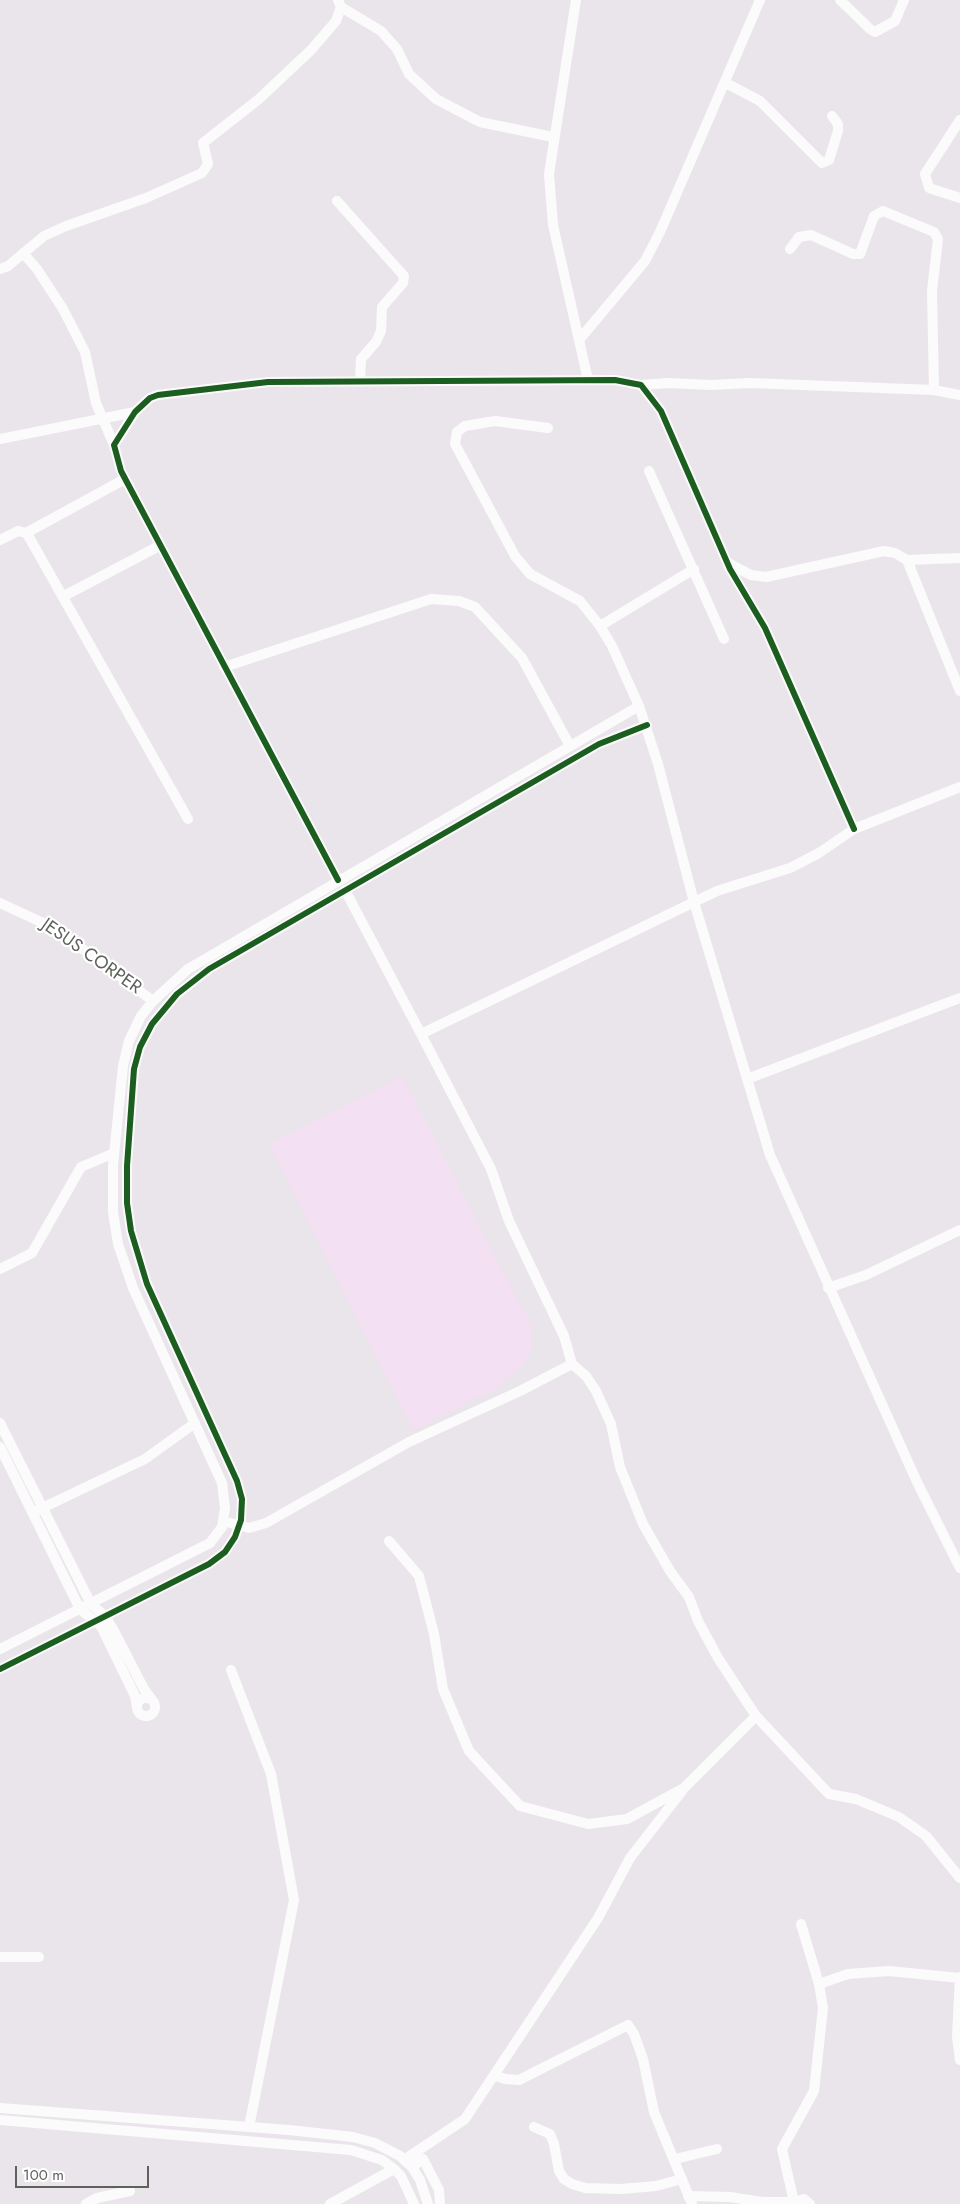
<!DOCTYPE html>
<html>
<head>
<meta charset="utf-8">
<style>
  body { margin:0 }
  #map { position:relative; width:960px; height:2204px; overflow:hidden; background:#eae5ea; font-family:Jost,sans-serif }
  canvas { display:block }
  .scale { position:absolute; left:15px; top:2166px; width:134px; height:22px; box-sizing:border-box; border:2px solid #5d625b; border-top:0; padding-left:6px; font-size:15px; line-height:18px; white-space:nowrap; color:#5d625b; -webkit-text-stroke:4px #fff; paint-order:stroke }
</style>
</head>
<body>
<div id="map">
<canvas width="960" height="2204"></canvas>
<div class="scale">100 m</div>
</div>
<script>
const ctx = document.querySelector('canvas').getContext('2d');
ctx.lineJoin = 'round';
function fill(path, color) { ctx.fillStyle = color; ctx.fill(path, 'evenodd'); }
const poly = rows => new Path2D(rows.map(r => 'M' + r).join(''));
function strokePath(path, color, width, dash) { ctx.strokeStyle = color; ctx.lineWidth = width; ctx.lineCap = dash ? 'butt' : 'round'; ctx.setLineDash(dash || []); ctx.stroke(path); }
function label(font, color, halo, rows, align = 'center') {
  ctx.font = font + ' Jost,sans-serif'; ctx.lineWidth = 4.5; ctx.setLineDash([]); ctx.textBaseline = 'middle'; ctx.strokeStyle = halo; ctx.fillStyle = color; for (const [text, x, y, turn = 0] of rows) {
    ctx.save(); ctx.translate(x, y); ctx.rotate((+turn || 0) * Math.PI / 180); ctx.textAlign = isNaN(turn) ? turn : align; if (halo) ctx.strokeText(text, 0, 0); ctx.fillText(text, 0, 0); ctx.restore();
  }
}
fill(poly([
  [402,1076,532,1327,531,1351,523,1365,498,1387,413,1430,269,1144]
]), '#f3e0f2');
strokePath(poly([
  [576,0,549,174,553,225,588,380],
  [840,0,870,29,875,32,895,21,904,0],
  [341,7,381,31,397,49,409,74,436,99,480,122,553,137],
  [726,83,760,101,822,163,829,160,838,131,838,124,832,116],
  [960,120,925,174,929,188,960,198],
  [337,201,404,276,403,283,382,307,381,331,376,342,361,359,360,381],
  [790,249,799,237,811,235,853,254,860,254,874,216,883,211,934,232,938,239,932,291,934,390],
  [23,253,37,269,63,309,85,352,96,403,114,445],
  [0,269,8,266,44,236,66,226,146,198,202,173,208,164,203,143,259,99,311,50,336,21,341,7,338,0],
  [579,340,645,261,660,232,760,0],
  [641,385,668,383,711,385,750,383,934,390,960,395],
  [548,428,495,421,465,426,457,432,455,444,515,556,530,574,580,601,600,626,612,646,639,706,658,764,694,902,770,1155,917,1482,960,1568],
  [0,439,135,412],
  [649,471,724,639],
  [26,533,125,479],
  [0,540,18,531,26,533,29,537,188,819],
  [907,560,960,558],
  [728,563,751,575,766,577,884,551,895,553,907,560,960,691],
  [64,596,159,546],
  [600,626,694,569],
  [224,667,431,599,459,601,475,607,522,658,570,746],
  [338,880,121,471,114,445,135,412,150,398,158,395,268,382,615,380,641,385,661,411,730,569,765,628,854,829],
  [345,890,421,1034,717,891,790,868,819,853,854,829,960,787],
  [0,903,54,928,153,1001],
  [747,1079,960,998],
  [0,1269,32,1253,81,1167,114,1153],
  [828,1288,866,1275,960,1230],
  [0,1423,91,1604,105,1616,113,1629,144,1689,152,1700],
  [0,1447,80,1609,101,1626,135,1696,137,1707],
  [38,1510,145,1459,195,1423],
  [223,1521,249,1528,266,1523,409,1442,520,1391,572,1364],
  [389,1541,419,1576,434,1634,443,1689,469,1751,520,1806,588,1824,627,1819,684,1788,756,1716,718,1658,698,1621,689,1597,670,1571,643,1524,620,1467,611,1424,596,1391,586,1376,572,1364,564,1336,509,1221,491,1169,421,1034],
  [0,1649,210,1543,222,1527,225,1508,222,1483,133,1288,118,1244,113,1212,113,1165,123,1066,129,1041,141,1016,153,1001,188,969,639,706],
  [0,1669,209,1564,225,1552,235,1537,241,1520,242,1499,237,1481,147,1284,131,1231,127,1203,127,1166,134,1069,140,1047,152,1024,177,994,209,969,599,744,647,725],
  [231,1670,271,1774,294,1900,249,2127],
  '137 1707a9 9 0 1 1 18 0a9 9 0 1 1-18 0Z',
  [756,1716,829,1794,856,1799,899,1817,926,1836,960,1878],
  [0,1957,39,1957],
  [960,1977,957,2037,960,2060],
  [819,1984,848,1974,889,1971,960,1978],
  [494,2075,505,2079,519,2080,628,2025,634,2034,643,2059,654,2112,692,2204],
  [0,2108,289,2130,353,2137,375,2143,400,2156,412,2167,420,2180,428,2204],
  [0,2120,351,2150,382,2160,394,2169,401,2176,414,2204],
  [534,2127,550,2134,554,2144,559,2171,564,2179,572,2184,585,2188,621,2189,656,2186,682,2179],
  [675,2159,717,2149],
  [404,2160,465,2119,598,1918,630,1858,682,1791],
  [412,2167,423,2159,439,2190,440,2204],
  [688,2196,730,2197,762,2202,794,2202,804,2199,810,2204],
  [794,2202,782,2149,814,2091,823,2008,819,1984,801,1924],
  [86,2204,97,2198,130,2191],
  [330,2204,394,2169]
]), '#fcfbfc', 10);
strokePath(poly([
  [338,880,121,471,114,445,135,412,150,398,158,395,268,382,615,380,641,385,661,411,730,569,765,628,854,829],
  [0,1669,209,1564,225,1552,235,1537,241,1520,242,1499,237,1481,147,1284,131,1231,127,1203,127,1166,134,1069,140,1047,152,1024,177,994,209,969,599,744,647,725]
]), '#1b5e20', 6);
label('18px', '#5d625b', '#fff', [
  ["JESUS CORPER",91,957,35]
]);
</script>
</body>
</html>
